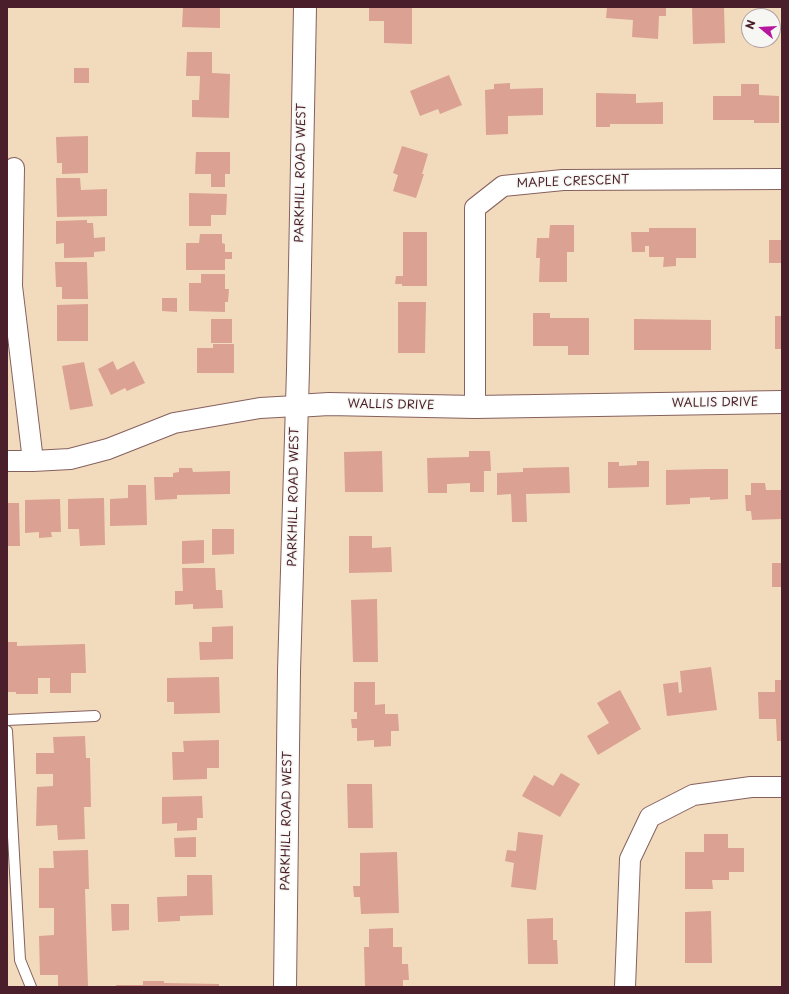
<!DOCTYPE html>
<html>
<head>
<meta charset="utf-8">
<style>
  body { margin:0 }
  #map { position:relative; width:789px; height:994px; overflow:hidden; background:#f2dbbd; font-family:"Playpen Sans",sans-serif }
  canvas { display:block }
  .frame { position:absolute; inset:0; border:8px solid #4a1f2b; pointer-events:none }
  .north { position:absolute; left:741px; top:8px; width:40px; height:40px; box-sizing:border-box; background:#f6f6f2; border:1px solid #b1a0a2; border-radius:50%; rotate:288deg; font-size:11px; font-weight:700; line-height:16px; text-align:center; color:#4a1f2b }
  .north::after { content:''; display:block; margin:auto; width:14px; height:18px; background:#b5179e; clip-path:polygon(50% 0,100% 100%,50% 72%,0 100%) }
</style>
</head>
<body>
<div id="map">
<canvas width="789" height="994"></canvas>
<div class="frame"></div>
<div class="north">N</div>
</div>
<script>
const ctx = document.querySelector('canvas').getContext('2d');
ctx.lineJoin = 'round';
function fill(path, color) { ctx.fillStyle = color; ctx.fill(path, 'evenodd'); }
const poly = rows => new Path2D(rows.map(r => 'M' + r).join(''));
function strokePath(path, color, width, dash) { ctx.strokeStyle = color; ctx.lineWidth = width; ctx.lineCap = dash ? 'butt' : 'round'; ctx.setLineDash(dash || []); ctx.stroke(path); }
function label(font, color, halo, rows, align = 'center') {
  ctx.font = font + ' "Playpen Sans",sans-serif'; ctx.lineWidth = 3; ctx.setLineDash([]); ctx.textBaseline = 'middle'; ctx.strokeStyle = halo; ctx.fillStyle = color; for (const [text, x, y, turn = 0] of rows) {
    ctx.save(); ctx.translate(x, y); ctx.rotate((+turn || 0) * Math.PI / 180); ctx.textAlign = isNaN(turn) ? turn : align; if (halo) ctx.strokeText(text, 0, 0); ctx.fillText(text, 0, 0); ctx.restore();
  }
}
fill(poly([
  [183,7,220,7,220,28,182,27],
  [369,7,412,7,412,44,384,43,384,21,369,21],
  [607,7,666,7,666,16,659,16,658,39,632,37,633,20,606,18],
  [692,7,724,7,725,43,693,44],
  [187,52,212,52,212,73,230,74,229,118,192,117,192,100,199,100,200,76,186,76],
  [74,68,89,68,89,83,74,83],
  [449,75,462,105,440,114,438,109,420,116,410,91],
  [510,83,510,89,543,88,543,115,508,116,508,134,486,135,485,90,494,89,494,84],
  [741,84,759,84,759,95,779,96,779,123,754,123,754,120,713,120,713,96,741,96],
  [596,93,636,94,636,103,663,102,663,124,610,124,610,127,596,127],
  [88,136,88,173,62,174,62,163,57,163,56,137],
  [402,146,428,154,422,174,424,174,416,198,393,191,398,175,393,173],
  [196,152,230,152,230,174,225,174,225,187,211,187,211,174,195,174],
  [56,178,80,178,81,190,107,189,107,216,57,217],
  [189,193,227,194,226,215,211,215,211,226,189,226],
  [87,220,87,223,93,223,94,238,105,237,105,251,94,252,94,257,64,258,64,243,56,244,56,221],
  [550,225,574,225,574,252,567,252,567,282,539,282,540,258,536,258,537,238,549,238],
  [649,228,696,228,696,258,676,258,676,266,663,267,664,257,649,257,649,246,645,246,645,252,632,252,631,232,649,232],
  [403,232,427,232,427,286,402,286,402,284,395,284,396,276,403,276],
  [200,234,222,234,222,243,225,244,225,252,232,252,232,259,225,259,225,270,186,270,186,243,199,243],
  [769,240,782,240,782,263,769,263],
  [55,262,87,262,88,299,62,299,62,287,56,287],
  [201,274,225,274,225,289,229,289,228,302,225,302,225,312,189,311,189,283,201,283],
  [162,298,177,298,177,312,162,311],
  [398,302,426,302,425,353,398,353],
  [88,304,88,341,57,341,57,305],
  [533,313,550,313,550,318,589,318,589,355,568,355,568,346,533,346],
  [775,316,782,316,782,349,775,349],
  [211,319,232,319,232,343,211,343],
  [634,319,711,320,711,350,634,350],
  [213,344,234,344,234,373,197,373,197,348,213,348],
  [113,361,117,370,134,361,145,383,127,391,125,388,111,395,98,369],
  [84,362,93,406,70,410,62,366],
  [382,451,383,492,345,492,344,452],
  [469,451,490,451,491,471,484,471,484,492,470,492,470,483,447,484,447,493,428,493,427,458,469,457],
  [637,461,649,461,649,487,608,488,608,462,619,462,619,466,637,465],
  [569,467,570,493,526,494,527,522,512,522,511,494,497,495,497,473,523,472,523,468],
  [179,468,192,468,193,472,230,471,230,494,177,495,177,499,155,500,154,477,173,477,173,473,179,472],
  [709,469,728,469,728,499,710,500,710,497,690,498,690,504,666,505,666,470],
  [751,483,765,483,766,490,782,490,782,519,752,520,751,511,746,511,745,495,751,495],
  [128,485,146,485,147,525,110,526,110,499,128,498],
  [104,498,105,545,80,546,79,529,68,529,68,499],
  [60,499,61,532,51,532,52,537,39,538,39,532,25,533,25,500],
  [7,503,19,503,20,546,7,546],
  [212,529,234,529,234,554,212,555],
  [349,536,372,536,372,548,391,547,392,572,349,573],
  [204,540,204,563,182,564,182,541],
  [772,563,782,563,782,587,772,587],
  [182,568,215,568,216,590,222,590,223,608,193,609,193,604,175,605,175,591,183,591],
  [377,599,378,662,353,662,351,600],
  [233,626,233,659,200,660,199,642,212,642,212,627],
  [7,642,17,642,17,646,85,644,86,673,71,673,71,693,50,693,50,678,38,678,38,694,16,694,16,692,7,692],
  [711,667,717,710,667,716,663,684,678,682,679,693,682,692,680,671],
  [219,677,220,713,174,714,174,702,167,702,167,678],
  [775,680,782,680,782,741,777,741,776,719,759,719,758,692,775,692],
  [354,682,375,682,375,705,385,704,385,714,398,714,399,731,391,731,391,746,374,747,374,740,357,741,357,728,352,728,351,719,357,719,357,712,354,712],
  [620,690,641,729,598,755,587,736,609,723,597,703],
  [85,736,86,758,90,758,91,807,84,807,85,839,58,840,57,825,36,826,37,787,53,786,53,774,36,774,36,753,54,753,53,737],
  [219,740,219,768,207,768,207,779,173,780,172,752,184,752,183,741],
  [561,773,580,784,560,817,522,796,534,775,553,786],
  [347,784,372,784,373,828,348,828],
  [202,796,203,818,197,818,197,830,177,831,177,823,162,824,162,797],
  [518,832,543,835,536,890,511,887,514,863,505,861,507,850,516,851],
  [704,834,728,834,728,848,744,848,744,872,729,872,729,880,712,880,713,889,685,889,685,852,704,852],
  [196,837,196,857,175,857,174,838],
  [88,850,89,889,85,889,88,987,58,987,58,975,40,975,39,936,54,935,54,908,39,908,39,868,54,868,53,851],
  [397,852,399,913,361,914,360,897,354,897,353,886,360,886,360,853],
  [187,875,212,875,213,915,180,916,180,921,158,922,157,897,187,896],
  [111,904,129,904,129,930,112,931],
  [711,911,712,963,685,963,685,912],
  [553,918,553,940,557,940,558,964,528,964,527,919],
  [393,928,393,947,402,947,402,964,408,964,409,980,403,980,403,987,365,987,364,947,369,947,369,929],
  [143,981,164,981,164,983,219,984,219,987,116,987,116,985,143,985]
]), '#dba193');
const service = poly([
  [7,720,95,716],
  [7,731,20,960,31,987]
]);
const minor = poly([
  [14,168,12,286,33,461],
  [475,407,475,208,503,186,563,180,782,179],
  [7,461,33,461,70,459,108,449,174,423,260,408,296,406],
  [625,987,630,859,650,817,693,795,751,787,782,787]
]);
const tertiary = poly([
  [296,406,329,404,475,407,782,402]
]);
const secondary = poly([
  [285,987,289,671,298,370,305,7]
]);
strokePath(service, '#85615e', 12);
strokePath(minor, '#85615e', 22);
strokePath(tertiary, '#85615e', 24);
strokePath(secondary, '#85615e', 24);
strokePath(service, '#fff', 10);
strokePath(minor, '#fff', 20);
strokePath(tertiary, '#fff', 22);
strokePath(secondary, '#fff', 22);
label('12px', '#4a1f2b', '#f6f6f2', [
  ["PARKHILL ROAD WEST",301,173,-89],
  ["MAPLE CRESCENT",573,182,-2],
  ["WALLIS DRIVE",715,403,-1],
  ["WALLIS DRIVE",391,405,1],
  ["PARKHILL ROAD WEST",294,497,-89],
  ["PARKHILL ROAD WEST",287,821,-89]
]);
</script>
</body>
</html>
